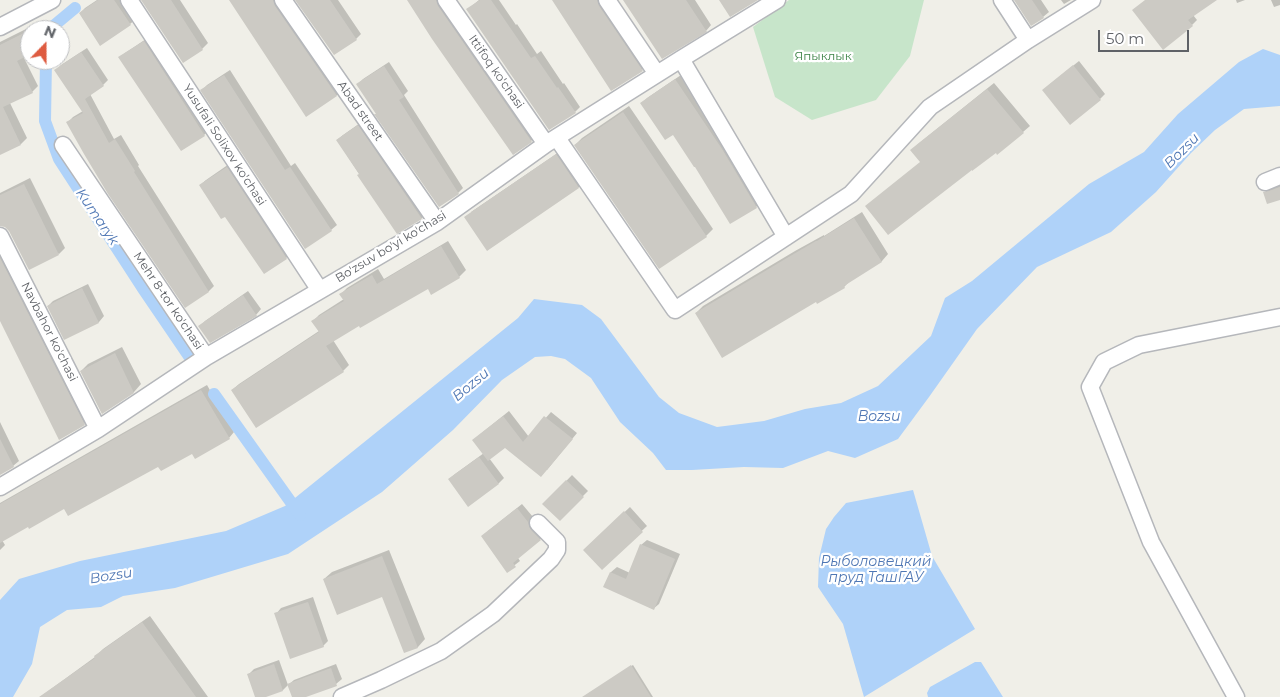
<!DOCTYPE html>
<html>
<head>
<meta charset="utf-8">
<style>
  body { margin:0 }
  #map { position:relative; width:1280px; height:697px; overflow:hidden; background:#f0efe8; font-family:Montserrat,sans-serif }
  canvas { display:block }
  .north { position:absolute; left:20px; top:20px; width:50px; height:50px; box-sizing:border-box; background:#fff; border:1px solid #bfc0c2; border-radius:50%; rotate:22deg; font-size:14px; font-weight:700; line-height:20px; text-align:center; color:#5f6267 }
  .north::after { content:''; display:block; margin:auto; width:18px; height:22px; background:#de5b40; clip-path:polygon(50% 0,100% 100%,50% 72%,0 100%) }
  .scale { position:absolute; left:1098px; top:30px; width:91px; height:22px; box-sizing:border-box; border:2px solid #5f6267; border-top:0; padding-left:6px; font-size:15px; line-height:18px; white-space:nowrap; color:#5f6267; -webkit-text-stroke:4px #fff; paint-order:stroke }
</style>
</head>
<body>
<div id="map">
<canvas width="1280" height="697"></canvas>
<div class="north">N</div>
<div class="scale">50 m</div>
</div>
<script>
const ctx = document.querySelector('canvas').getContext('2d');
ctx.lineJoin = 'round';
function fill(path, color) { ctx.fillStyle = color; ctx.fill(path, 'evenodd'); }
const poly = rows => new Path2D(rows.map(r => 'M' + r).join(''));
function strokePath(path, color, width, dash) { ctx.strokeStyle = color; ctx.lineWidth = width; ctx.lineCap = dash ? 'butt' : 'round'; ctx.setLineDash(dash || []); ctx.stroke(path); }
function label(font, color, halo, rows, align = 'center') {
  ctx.font = font + ' Montserrat,sans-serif'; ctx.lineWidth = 4.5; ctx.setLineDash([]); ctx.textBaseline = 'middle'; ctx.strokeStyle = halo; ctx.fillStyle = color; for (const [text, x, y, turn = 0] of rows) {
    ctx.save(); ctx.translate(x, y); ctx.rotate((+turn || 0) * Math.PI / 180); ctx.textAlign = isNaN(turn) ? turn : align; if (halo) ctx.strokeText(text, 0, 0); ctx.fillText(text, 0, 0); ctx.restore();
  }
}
fill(poly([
  [789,0,924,0,910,56,876,100,812,120,775,97,753,27]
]), '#c7e5ca');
fill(poly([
  [1263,49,1280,55,1280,106,1244,109,1215,130,1191,153,1156,192,1111,232,1037,267,977,329,929,397,898,439,855,458,828,451,783,468,744,467,692,470,666,470,653,453,620,422,591,378,565,359,551,356,535,357,502,380,453,430,382,492,288,554,175,588,123,596,101,607,67,610,40,627,32,664,13,697,0,697,0,600,19,579,80,561,226,531,285,506,518,318,534,299,582,305,601,319,659,397,679,413,717,427,764,421,805,409,841,403,878,386,931,336,945,298,972,281,1089,184,1144,152,1178,114,1239,62],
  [913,490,932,556,975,629,864,697,843,624,818,587,819,558,826,529,834,517,846,503],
  [975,662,981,662,1003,697,928,697,927,693,930,687]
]), '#afd2f9');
fill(poly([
  [97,0,123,0,136,19,130,24,80,13,85,8],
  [142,0,180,0,208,43,202,49,183,61],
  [231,0,280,0,342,90,337,95,306,115],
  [297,0,338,0,361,34,356,39],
  [408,0,443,0,537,135,531,141,514,153],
  [479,0,499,0,516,25,517,24,537,54,541,51,563,84,564,83,580,107,575,112,468,9],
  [553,0,604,0,647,65,642,70],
  [625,0,695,0,711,25,706,31],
  [1015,0,1041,0,1049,12,1043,17],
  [1061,0,1071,0,1064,4],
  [1146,0,1215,0,1193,15,1197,20,1192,25],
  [1236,0,1245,0,1237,3],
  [1271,0,1280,0,1280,5,1274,7],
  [44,20,49,30,30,30,30,52,23,56,38,86,32,92,10,103,27,138,21,144,0,154,0,42],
  [149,37,209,130,204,135,182,150,120,57,125,53],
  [87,48,108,80,103,85,90,94,114,139,121,135,139,165,138,166,214,286,209,291,185,306,68,122,73,117,83,111,56,70,61,65],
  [1079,61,1105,94,1100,99,1049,85],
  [389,62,408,91,404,95,463,188,458,193,358,84,363,79],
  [230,70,291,166,295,163,337,225,331,230,202,90,207,85],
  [681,75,727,144,762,201,756,207,731,222,696,165,673,133,642,103,647,98],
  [994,83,1030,126,1023,132,866,206,921,162,912,150,918,144],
  [629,106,713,229,706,236,659,267,575,145,582,138],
  [363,121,427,212,422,218,397,232,337,140,343,135],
  [562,150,584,182,579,187,488,249,471,212],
  [232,162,292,253,286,258,265,272,226,215,200,185,206,180],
  [30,178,65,248,59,254,10,231,7,227,0,225,0,193],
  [1280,184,1280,199,1265,192,1270,187],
  [862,212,888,254,882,261,849,282,844,287,817,301,696,313,703,306,795,251,824,235,824,236],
  [0,240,90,418,84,424,0,320],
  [448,241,466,270,459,277,432,293,428,288,359,324,333,340,349,365,343,371,232,390,239,384,319,331,313,321,319,315,344,299,341,294,347,288,378,269,384,279],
  [88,284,104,316,99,322,65,338,48,306,53,301],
  [248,291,261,309,256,315,210,341,200,326,205,321],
  [122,347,141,384,134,392,102,413,81,371,88,364],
  [207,385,234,432,229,438,159,465,64,508,28,525,2,540,5,545,0,550,0,503],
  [509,411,529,437,551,412,577,433,547,470,505,446,489,458,504,478,499,483,468,505,449,479,455,474,484,453,473,440],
  [0,422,19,461,13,466,0,474],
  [572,475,588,491,560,519,544,504],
  [522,504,533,517,533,521,545,535,518,558,520,561,507,571,488,531],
  [630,507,647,526,602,568,584,550],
  [647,540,680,554,659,604,653,609,605,586,611,572,617,567,630,573,641,545],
  [389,550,425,639,418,647,405,652,383,595,324,579,332,572],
  [313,597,328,641,323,646,276,614,281,608],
  [150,616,208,697,40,697,95,657,103,649],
  [279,660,288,685,283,690,263,697,256,697,249,674,254,669],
  [336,664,342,679,336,684,302,697,293,697,288,685,294,680],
  [633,665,653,697,583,697]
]), '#0003');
strokePath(poly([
  [51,30,51,28,75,8],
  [46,60,45,121,59,159,142,287,191,359],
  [214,394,300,515]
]), '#afd2f9', 12);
fill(poly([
  [98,0,114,0,131,25,100,46,79,13],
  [141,0,171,0,203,50,183,63],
  [229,0,273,0,275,6,337,96,306,117],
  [295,0,330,0,357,40,334,55],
  [407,0,436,0,438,6,532,142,513,155,432,39],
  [480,0,491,0,531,58,535,56,557,88,558,87,576,113,549,130,466,9],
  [552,0,597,0,599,6,643,71,611,91],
  [623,0,686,0,707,32,662,59],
  [719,0,758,0,730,17],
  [1014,0,1032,0,1044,18,1031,26],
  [1145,0,1217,0,1188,20,1193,26,1163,50,1132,10],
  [30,30,30,54,17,61,33,93,3,107,21,145,0,155,0,45],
  [144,41,205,136,181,151,118,57],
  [81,52,104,86,85,99,109,143,115,139,135,171,134,172,209,292,185,308,108,194,84,154,66,122,83,113,54,70],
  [1073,65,1101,100,1070,125,1042,90],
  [384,66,404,97,399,100,459,194,439,207,374,114,376,114,356,84],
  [224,75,285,170,290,167,332,231,305,249,200,90],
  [675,79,722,149,757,208,730,224,695,167,694,167,673,135,665,140,640,103],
  [987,89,1024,133,997,155,996,153,972,171,972,170,888,235,865,206,920,162,910,150],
  [623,112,707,237,659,269,574,145],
  [358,125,422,219,397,234,357,175,359,174,336,140],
  [556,154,579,188,487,251,464,217],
  [227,167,287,259,264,274,225,217,221,219,199,185],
  [24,184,59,255,29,270,9,231,5,227,0,226,0,195],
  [1280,187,1280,200,1267,204,1263,192,1269,191],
  [854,218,882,262,844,286,845,288,817,304,816,302,722,358,695,313,787,258,816,241,817,241],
  [441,246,460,278,431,295,428,289,360,328,359,326,326,346,344,372,256,428,231,390,319,332,311,321,344,301,339,294,372,275,377,284],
  [0,258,85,425,59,440,0,321],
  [82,288,99,323,64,340,47,306],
  [243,295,257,316,210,343,198,326],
  [115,353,134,393,102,414,80,371],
  [201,390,230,439,195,459,192,454,161,471,158,467,68,516,64,509,29,529,28,527,0,543,0,504],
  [503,416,523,442,544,416,573,439,541,477,505,448,488,461,472,440],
  [0,439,14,467,0,475],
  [479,457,499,484,468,507,448,479],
  [566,480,584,497,560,521,542,504],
  [517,508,528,522,529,526,531,530,541,540,513,563,516,567,507,573,481,536],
  [624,511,643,532,602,570,583,550],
  [640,544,675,559,654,610,603,587,610,572,626,579],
  [382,556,418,648,404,653,382,597,337,615,323,579],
  [308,602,324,647,290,659,274,613],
  [142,622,196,697,39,697,95,658,94,656],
  [274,664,283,691,266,697,255,697,247,674],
  [631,665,651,697,582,697],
  [331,668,337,686,306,697,292,697,287,684]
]), '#cccac4');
const minor = poly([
  [129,0,319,289],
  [283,0,437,222],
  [446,0,546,144],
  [607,0,657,74],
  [1002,0,1028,40],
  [0,27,52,0],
  [681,59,786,237],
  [557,138,675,310,851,194,930,107,1028,40,1092,0],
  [63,145,206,357],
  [1265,182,1280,176],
  [0,236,98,429],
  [0,487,98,429,206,357,437,222,546,144,681,59,777,0],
  [342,697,381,680,441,651,493,614,551,559,557,550,557,542,538,523],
  [1236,697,1151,542,1090,387,1104,362,1139,345,1280,317]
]);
strokePath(minor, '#b5b7bb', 19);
strokePath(minor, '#fff', 16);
label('12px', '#3b8245', '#fff', [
  ["Япыклык",823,56]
]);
label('12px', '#5f6267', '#fff', [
  ["Ittifoq ko'chasi",496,72,55],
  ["Abad street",360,111,55],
  ["Yusufali Solixov ko'chasi",224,145,57],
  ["Bo'zsuv bo'yi ko'chasi",391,247,-31],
  ["Mehr 8-tor ko'chasi",168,301,56],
  ["Navbahor ko'chasi",49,332,63]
]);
label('italic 14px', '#4f77b4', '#fff', [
  ["Bozsu",1182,151,-45],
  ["Kumaryk",97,217,56],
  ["Bozsu",471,385,-40],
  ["Bozsu",879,417],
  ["Рыболовецкий",876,562],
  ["пруд ТашГАУ",876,578],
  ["Bozsu",111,576,-9]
]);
</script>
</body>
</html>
